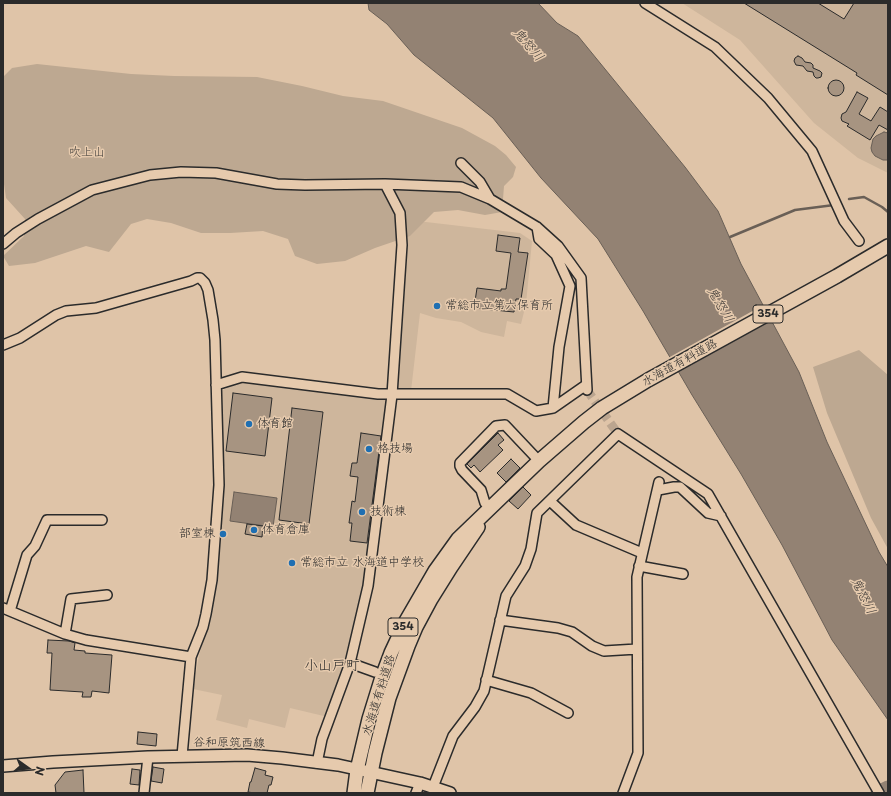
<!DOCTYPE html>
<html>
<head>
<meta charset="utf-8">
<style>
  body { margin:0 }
  #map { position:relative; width:891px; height:796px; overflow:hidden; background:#dfc4a8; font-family:"Playpen Sans",sans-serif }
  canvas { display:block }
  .frame { position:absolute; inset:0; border:4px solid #2b2b2b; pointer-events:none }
  .north { position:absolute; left:8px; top:748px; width:40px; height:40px; -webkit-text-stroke:3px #e6caad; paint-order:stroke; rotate:104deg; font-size:11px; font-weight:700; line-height:16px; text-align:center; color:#2b2b2b }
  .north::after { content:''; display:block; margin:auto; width:14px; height:18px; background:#2b2b2b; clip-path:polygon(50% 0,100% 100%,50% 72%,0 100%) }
</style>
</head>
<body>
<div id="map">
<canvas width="891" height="796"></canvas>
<div class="frame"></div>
<div class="north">N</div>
</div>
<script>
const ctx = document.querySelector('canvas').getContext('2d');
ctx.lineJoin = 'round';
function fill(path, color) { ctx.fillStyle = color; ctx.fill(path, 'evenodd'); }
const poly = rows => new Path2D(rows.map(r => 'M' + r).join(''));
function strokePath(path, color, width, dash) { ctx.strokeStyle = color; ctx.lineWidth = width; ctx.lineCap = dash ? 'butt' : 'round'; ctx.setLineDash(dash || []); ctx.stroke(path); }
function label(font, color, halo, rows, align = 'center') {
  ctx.font = font + ' "Playpen Sans","Klee One",sans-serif'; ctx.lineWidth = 3; ctx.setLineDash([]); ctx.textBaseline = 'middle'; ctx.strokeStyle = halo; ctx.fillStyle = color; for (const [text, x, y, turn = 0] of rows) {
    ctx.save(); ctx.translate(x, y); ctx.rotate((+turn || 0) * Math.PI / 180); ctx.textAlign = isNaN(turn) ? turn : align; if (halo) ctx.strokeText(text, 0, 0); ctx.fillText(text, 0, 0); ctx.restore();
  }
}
fill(poly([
  [682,3,888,3,888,173,858,158,814,123,740,40],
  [426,222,520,233,532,241,526,304,521,324,507,321,504,337,481,332,461,322,436,318,420,313,411,391,394,392,404,223],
  [498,235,520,238,518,252,528,253,521,299,516,299,514,312,501,310,495,302,494,310,474,307,477,288,496,291,500,293,501,289,506,289,511,253,496,251],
  [241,381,322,391,338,394,384,399,387,403,363,589,347,661,328,717,290,708,285,728,249,719,247,728,216,720,222,695,193,689,199,656,207,627,222,490,225,477,225,467,222,465,221,391],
  [292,408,323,412,309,524,279,520],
  [361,434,381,436,376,479,351,476,352,463,357,463],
  [357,485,376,487,368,543,350,541,352,523,352,501,355,502],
  [247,524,263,526,262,536,246,534]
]), '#ceb69c');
fill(poly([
  [37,64,131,74,174,76,257,77,302,86,343,96,383,101,462,128,495,146,506,155,516,167,513,177,504,186,502,212,485,215,458,210,434,212,410,236,375,248,345,261,317,264,295,256,288,239,263,231,230,233,201,233,171,223,147,219,131,224,109,252,86,246,35,263,9,266,3,256,24,236,25,219,6,198,3,177,3,77,12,68],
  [859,350,888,375,888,549,871,518,827,413,813,367]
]), '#bda891');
const water = poly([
  [368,3,538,3,557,23,578,36,685,167,718,211,741,264,799,372,827,442,879,552,888,567,888,720,832,640,782,545,741,474,692,395,643,311,598,239,541,178,493,118,414,55,387,24,369,10,368,3],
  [884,132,888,133,888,160,883,160,875,156,872,152,871,148,873,139,876,136,884,132],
  [234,492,277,498,273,527,230,521,234,492]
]);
fill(water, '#938273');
strokePath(water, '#695f56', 1);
fill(poly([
  [765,304,772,317,676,371,668,358]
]), '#dfc4a8');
strokePath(poly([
  [849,199,864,197,882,207,888,212],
  [730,237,795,210,834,205]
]), '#695f56', 2.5);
strokePath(poly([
  [878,793,888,788]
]), '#938273', 15);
const building = poly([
  [744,3,818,3,844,19,854,3,888,3,888,95,856,75,857,73,744,3],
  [798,56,802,58,805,62,811,63,813,65,813,68,820,71,822,73,821,77,818,78,816,78,814,76,813,72,807,71,803,66,796,65,794,61,795,58,798,56],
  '828 88a8 8 0 1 1 16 0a8 8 0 1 1-16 0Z',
  [857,92,868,98,859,114,871,121,880,107,888,112,888,130,879,125,870,140,847,126,849,124,842,121,841,118,842,114,846,112,857,92],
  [498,235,520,238,518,252,528,253,521,299,516,299,514,312,474,308,477,288,501,291,501,289,506,289,511,253,496,251,498,235],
  [233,393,272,398,265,456,226,451,233,393],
  [292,408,323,412,309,524,279,520,292,408],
  [361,433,381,436,367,543,350,541,352,523,349,523,352,501,355,502,358,477,350,476,352,463,357,463,361,433],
  [498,433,504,440,498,445,503,450,480,472,474,465,471,468,467,464,498,433],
  [511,459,520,468,506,482,497,473,511,459],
  [523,487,531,495,518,509,509,501,523,487],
  [247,524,263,526,262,537,245,534,247,524],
  [48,640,69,641,75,643,74,650,85,651,85,653,112,655,109,693,92,691,91,697,82,697,83,692,50,690,52,653,47,653,48,640],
  [138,732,157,734,156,746,137,744,138,732],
  [153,767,164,769,162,783,151,781,153,767],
  [255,768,266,771,265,775,273,777,271,785,269,785,267,793,254,793,248,792,250,782,251,782,255,768],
  [132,769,140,770,139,785,130,784,132,769],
  [83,770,84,793,56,793,55,785,65,772,83,770]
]);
fill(building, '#a79481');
strokePath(building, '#2b2b2b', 1);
strokePath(poly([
  [587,390,618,434]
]), '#bba58f', 9, [9, 4.5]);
const minor = poly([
  [645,3,715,47,768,98,812,151,844,221,859,241],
  [461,163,480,182,490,199],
  [537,227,539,239,556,255,570,286,559,347,553,408],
  [3,244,16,233,38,219,92,190,150,175,181,172,216,173,277,184,305,185,385,184,461,187,490,199,537,227,558,246,581,278,587,390],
  [3,345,20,338,56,315,66,311,96,308,191,281,197,278,200,278,205,283,208,290,213,320,215,340,219,485,212,580,206,614,203,627,191,657,182,756],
  [216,385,242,377,378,394,507,394,536,411,553,408,586,385],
  [658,490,674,487,680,487,708,513,721,516],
  [550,501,576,525,642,553],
  [491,507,485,503,481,490,462,470,460,466,460,463,496,426,505,425,539,461],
  [639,566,683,574],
  [3,608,10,611,65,634,86,640,191,657],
  [10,611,27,555,35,546,47,520,102,520],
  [500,620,558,628,572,632,592,646,604,651,637,649],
  [65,634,71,599,107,595],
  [350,663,375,672],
  [486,680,531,693,568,713],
  [317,763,322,739,350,663,368,586,392,395,402,245,400,213,385,184],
  [433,787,453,736,475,707,484,691,506,596,525,566,531,549,537,513,618,434,708,494,879,793],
  [144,793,148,757],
  [416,793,420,783],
  [623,793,638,753,637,577,659,482]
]);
const major = poly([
  [3,766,53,762,148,757,247,755,282,758,338,765,420,783,450,793]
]);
const highway = poly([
  [354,793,357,770,369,719,382,677,391,653,406,621,435,571,458,539,539,461,584,422,602,408,648,380,837,276,888,246],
  [367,793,375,753,389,698,408,646,416,627,431,599,451,567,478,527]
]);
strokePath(minor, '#2b2b2b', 12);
strokePath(major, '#2b2b2b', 14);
strokePath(highway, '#2b2b2b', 16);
strokePath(minor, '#e6caad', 9);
strokePath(major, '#e6caad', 11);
strokePath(highway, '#e6caad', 13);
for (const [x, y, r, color] of [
  [437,306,4,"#1f6fb2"],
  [249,424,4,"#1f6fb2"],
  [369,449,4,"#1f6fb2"],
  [362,512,4,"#1f6fb2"],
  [254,530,4,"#1f6fb2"],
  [223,534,4,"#1f6fb2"],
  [292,563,4,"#1f6fb2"]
]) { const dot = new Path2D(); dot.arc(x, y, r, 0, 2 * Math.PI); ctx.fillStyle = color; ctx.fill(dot); strokePath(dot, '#e6caad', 1.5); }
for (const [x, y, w] of [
  [768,314,30],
  [403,627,30]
]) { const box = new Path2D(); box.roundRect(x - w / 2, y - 9, w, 18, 3); ctx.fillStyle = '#e6caad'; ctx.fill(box); strokePath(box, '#2b2b2b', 1); }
label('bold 11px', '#2b2b2b', null, [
  ["354",768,314],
  ["354",403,627]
]);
label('12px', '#413e3a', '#e6caad', [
  ["吹上山",87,153]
]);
label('12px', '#2b2b2b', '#e6caad', [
  ["常総市立第六保育所",445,306],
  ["体育館",257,424],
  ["格技場",377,449],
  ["技術棟",370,512],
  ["体育倉庫",262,530],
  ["部室棟",215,534,"right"],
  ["常総市立 水海道中学校",300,563]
], 'left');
label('12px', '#2b2b2b', '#e6caad', [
  ["水海道有料道路",680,363,-29],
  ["水海道有料道路",379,695,-73],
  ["谷和原筑西線",229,743,1]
]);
label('italic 13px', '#403c39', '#e6caad', [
  ["鬼怒川",528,45,49],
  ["鬼怒川",720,305,59],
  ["鬼怒川",863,596,63]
]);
label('14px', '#2b2b2b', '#e6caad', [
  ["小山戸町",332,666]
]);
</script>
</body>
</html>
